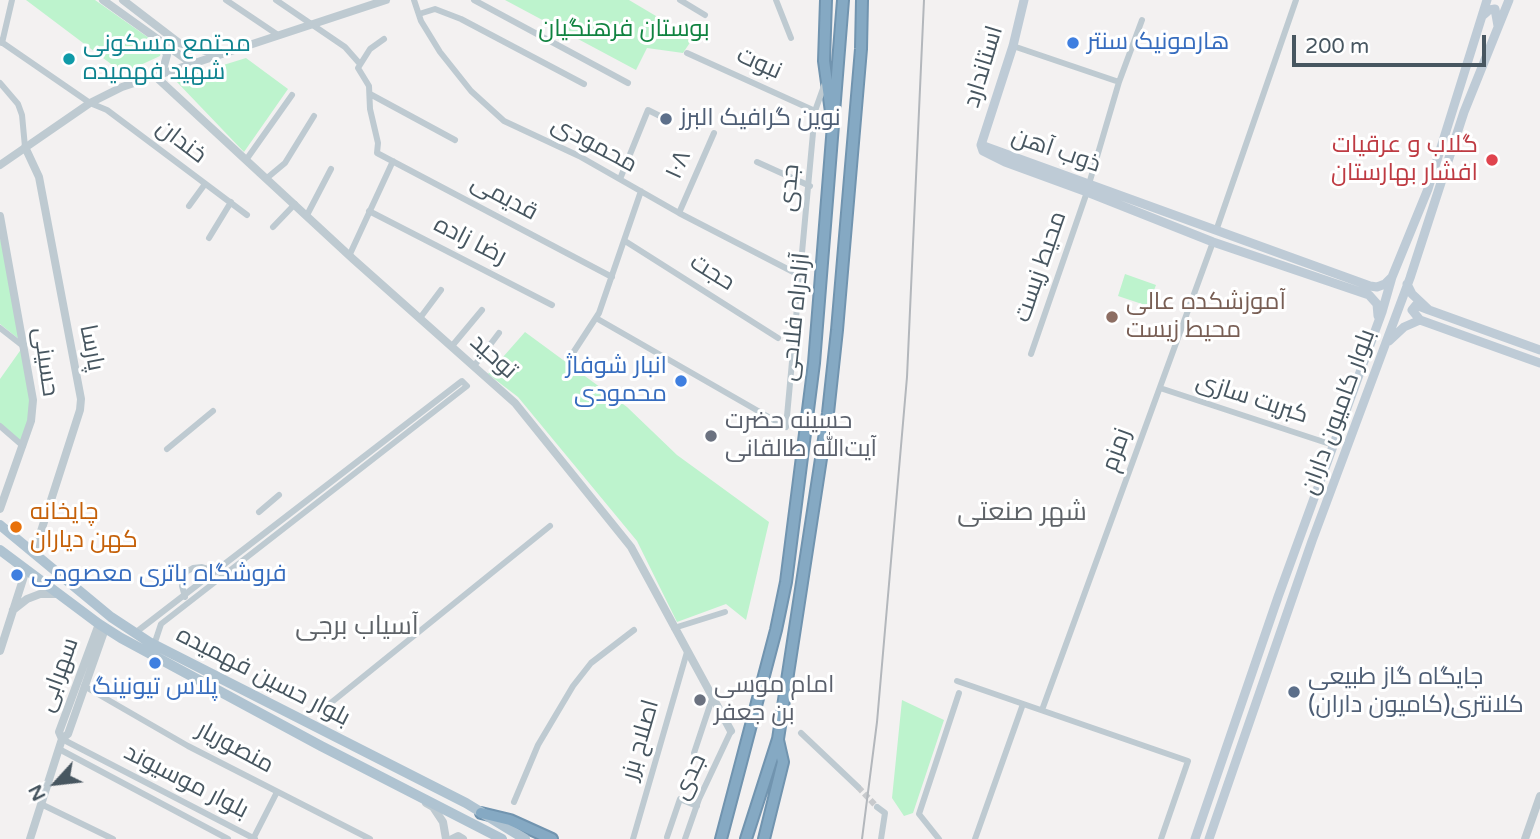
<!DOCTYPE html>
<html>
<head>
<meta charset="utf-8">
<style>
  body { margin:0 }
  #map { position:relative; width:1540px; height:839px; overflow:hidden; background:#f3f1f1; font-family:"Varela Round",sans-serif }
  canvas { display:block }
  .north { position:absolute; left:21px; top:748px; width:70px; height:70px; -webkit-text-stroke:5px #fff; paint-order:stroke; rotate:243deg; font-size:19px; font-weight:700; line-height:28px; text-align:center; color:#475660 }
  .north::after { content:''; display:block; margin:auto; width:24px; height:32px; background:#475660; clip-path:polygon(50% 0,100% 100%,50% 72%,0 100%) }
  .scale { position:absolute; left:1292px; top:35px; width:194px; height:32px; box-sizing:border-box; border:4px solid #475660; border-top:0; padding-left:9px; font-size:21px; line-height:24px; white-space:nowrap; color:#475660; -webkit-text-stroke:5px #fff; paint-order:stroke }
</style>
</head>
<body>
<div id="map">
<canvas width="1540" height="839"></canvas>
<div class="north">N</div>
<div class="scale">200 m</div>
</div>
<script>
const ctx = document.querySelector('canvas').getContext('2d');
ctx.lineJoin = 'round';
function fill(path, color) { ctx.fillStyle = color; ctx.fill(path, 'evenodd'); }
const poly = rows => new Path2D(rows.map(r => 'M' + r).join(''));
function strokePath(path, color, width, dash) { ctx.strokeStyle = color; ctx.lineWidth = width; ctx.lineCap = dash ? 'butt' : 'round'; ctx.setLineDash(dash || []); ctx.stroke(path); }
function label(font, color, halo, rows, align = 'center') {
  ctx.font = font + ' "Varela Round",Cairo,sans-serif'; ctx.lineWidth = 6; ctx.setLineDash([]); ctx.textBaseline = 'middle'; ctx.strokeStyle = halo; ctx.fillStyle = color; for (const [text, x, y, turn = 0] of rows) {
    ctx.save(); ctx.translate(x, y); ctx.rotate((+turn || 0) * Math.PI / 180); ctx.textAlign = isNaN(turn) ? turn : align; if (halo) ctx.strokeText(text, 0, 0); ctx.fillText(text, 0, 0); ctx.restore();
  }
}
fill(poly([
  [26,0,95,0,156,43,161,51,160,56,123,73],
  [505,0,629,0,693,38,683,53,647,48,636,70],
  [246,58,288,89,244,152,175,80],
  [0,236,20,340,0,324],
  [1125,274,1156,285,1148,306,1118,296],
  [525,332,627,407,677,455,769,522,746,620,726,604,677,622,637,541,518,397,488,374],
  [22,348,32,400,29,420,21,442,0,423,0,379],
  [902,700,944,720,913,813,904,816,892,798]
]), '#bdf3cd');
strokePath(poly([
  [858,787,877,807]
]), '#c8cacd', 6, [6, 3]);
const motorway = poly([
  [826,0,824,61,831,112],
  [481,813,510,820,552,839],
  [721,839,776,630,786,582,814,363,843,0],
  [746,839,778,739,828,413,837,330,861,49,862,0],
  [764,839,783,762,778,740]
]);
strokePath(motorway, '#7194af', 14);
strokePath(poly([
  [226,0,278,35],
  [276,0,345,47,360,64],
  [414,0,421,21,440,52,471,91,504,121,579,156,679,213,801,276],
  [474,0,628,83],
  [680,0,705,15],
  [776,0,791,38],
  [419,14,435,9,461,19,584,84],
  [384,39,370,49,358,68,369,86,370,109,378,143,377,153,612,277],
  [0,41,90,103,107,110,247,215],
  [2,43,12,0],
  [1013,46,1119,82],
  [687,53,815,111],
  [0,83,18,104,22,115,25,147],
  [370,94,455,140],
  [246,160,292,95],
  [757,162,810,186],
  [267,178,285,163,314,116],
  [620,179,648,110,662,117],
  [1089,184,1119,82,1142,20],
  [189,206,205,184],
  [369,211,552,305],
  [679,213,714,133],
  [307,215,331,169],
  [273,227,295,204],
  [1216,231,1296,0],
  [209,238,231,202],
  [625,241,778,338],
  [350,254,393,161],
  [420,318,441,290],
  [596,318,786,427,815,111,825,83],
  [0,328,23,346],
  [452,346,482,310],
  [1031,354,1087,192],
  [569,359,599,313,641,191],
  [474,366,499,333],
  [1160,388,1333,445],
  [0,426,23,446],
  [167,449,213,411],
  [259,512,279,495],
  [185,597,182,586,186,572,193,568,202,567,218,572],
  [674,628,725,612],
  [135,633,462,381,467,386,161,624,154,645],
  [957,681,1188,761,1161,839],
  [84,686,188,746,370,839],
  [322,710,550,526],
  [1042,710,1213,242],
  [801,733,858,787],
  [62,739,255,839],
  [59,749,228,839],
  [694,753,712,699],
  [514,802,538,745,573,686,591,663,634,630],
  [41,804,113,839],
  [877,807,885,813,881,839],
  [667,837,680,799,697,806],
  [253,839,277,792],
  [633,839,687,652],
  [685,839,699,799,731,731],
  [939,839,919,814,959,693],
  [975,839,1023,704]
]), '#becad1', 6);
strokePath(poly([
  [103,0,191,63],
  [123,0,179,43,215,54],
  [162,73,167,55,163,45],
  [154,75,353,259,515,403,631,547,731,731],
  [25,147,39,177,81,399,80,410,34,553],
  [0,165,90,103,122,87,386,0],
  [0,216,33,400,31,421,0,509],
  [13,610,27,599,40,594,58,594],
  [0,651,26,570],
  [62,739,68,734,105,629],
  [426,803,433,807,443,822,446,839],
  [30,839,62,739,59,732,99,624],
  [452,839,458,836,463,839],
  [1525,839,1540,796]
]), '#becad1', 8);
strokePath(poly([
  [1482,16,1489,10,1495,9,1498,26],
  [981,145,983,151,1005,162,1087,192,1213,242,1369,295,1377,304,1378,316],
  [981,145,1370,286,1377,287,1385,284,1391,278],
  [981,145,1013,46,1024,0],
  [1407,284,1412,294,1429,310,1540,350],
  [1429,310,1416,305,1412,310,1420,320,1540,363],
  [1389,341,1404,327,1420,320],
  [1195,839,1278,597,1382,312,1392,277,1428,189,1487,0],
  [1209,839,1312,541,1410,278,1464,112,1509,0]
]), '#becbd6', 9);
strokePath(poly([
  [0,525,111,617,149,642,466,803,525,839],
  [0,550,99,624,121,638,321,746,502,839]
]), '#afc3d1', 10);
strokePath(motorway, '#85a9c3', 10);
strokePath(poly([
  [862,839,877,722,907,377,924,0]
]), '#b3b7bc', 2);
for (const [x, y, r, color] of [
  [1073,43,7,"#3f7fe0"],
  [69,59,7,"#0f9aa8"],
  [666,119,7,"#5c6f8a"],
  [1492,160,7,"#e0444e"],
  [1112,317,7,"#8d6e63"],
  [681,381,7,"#3f7fe0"],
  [711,436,7,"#6b7280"],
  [16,527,7,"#e8710a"],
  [17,575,7,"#3f7fe0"],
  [155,663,7,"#3f7fe0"],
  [1294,692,7,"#5c6f8a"],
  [700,700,7,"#6b7280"]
]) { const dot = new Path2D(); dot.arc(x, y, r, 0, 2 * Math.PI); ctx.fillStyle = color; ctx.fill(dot); strokePath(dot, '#fff', 2.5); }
label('24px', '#108340', '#fff', [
  ["بوستان فرهنگیان",624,30]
]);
label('24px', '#366cbe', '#fff', [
  ["هارمونیک سنتر",1087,43],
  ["انبار شوفاژ",667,367,"right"],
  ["محمودی",667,395,"right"],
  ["فروشگاه باتری معصومی",31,575],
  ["پلاس تیونینگ",155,688,"center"]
], 'left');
label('24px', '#0d838f', '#fff', [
  ["مجتمع مسکونی",83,45],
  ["شهید فهمیده",83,73]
], 'left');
label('24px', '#475660', '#fff', [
  ["نبوت",759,64,24],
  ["استاندارد",984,67,-73],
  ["خندان",181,142,37],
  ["محمودی",594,145,28],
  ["ذوب آهن",1056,151,19],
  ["۱۰۸",679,165,-66],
  ["جدی",790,188,-85],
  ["قدیمی",504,198,28],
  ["رضا زاده",470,241,27],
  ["محیط زیست",1041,267,-71],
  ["حجت",712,273,32],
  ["آزادراه فلاحی",796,317,-84],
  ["پارسا",91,348,79],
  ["توحید",493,357,42],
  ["حسینی",45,362,82],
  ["کبریت سازی",1252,399,18],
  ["بلوار کامیون داران",1339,412,-70],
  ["زمزم",1117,450,-70],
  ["سهرابی",59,675,-70],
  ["بلوار حسین فهمیده",263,677,27],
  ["اصلاح بزر",641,740,-74],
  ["منصوریار",235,748,28],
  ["جدی",690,777,-65],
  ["بلوار موسیوند",186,782,27]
]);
label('24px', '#4e5e75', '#fff', [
  ["نوین گرافیک البرز",680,119],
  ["جایگاه گاز طبیعی",1308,678],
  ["کلانتری(کامیون داران)",1308,706]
], 'left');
label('24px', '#be3a42', '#fff', [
  ["گلاب و عرقیات",1478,146],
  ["افشار بهارستان",1478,174]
], 'right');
label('24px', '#785e54', '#fff', [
  ["آموزشکده عالی",1126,303],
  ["محیط زیست",1126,331]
], 'left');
label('24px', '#5b616d', '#fff', [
  ["حسینه حضرت",725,422],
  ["آیت‌الله طالقانی",725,450],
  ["امام موسی",714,686],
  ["بن جعفر",714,714]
], 'left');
label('24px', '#c56008', '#fff', [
  ["چایخانه",30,513],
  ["کهن دیاران",30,541]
], 'left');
label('26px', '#5d6267', '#fff', [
  ["شهر صنعتی",1022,513],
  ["آسیاب برجی",357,627]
]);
</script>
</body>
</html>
